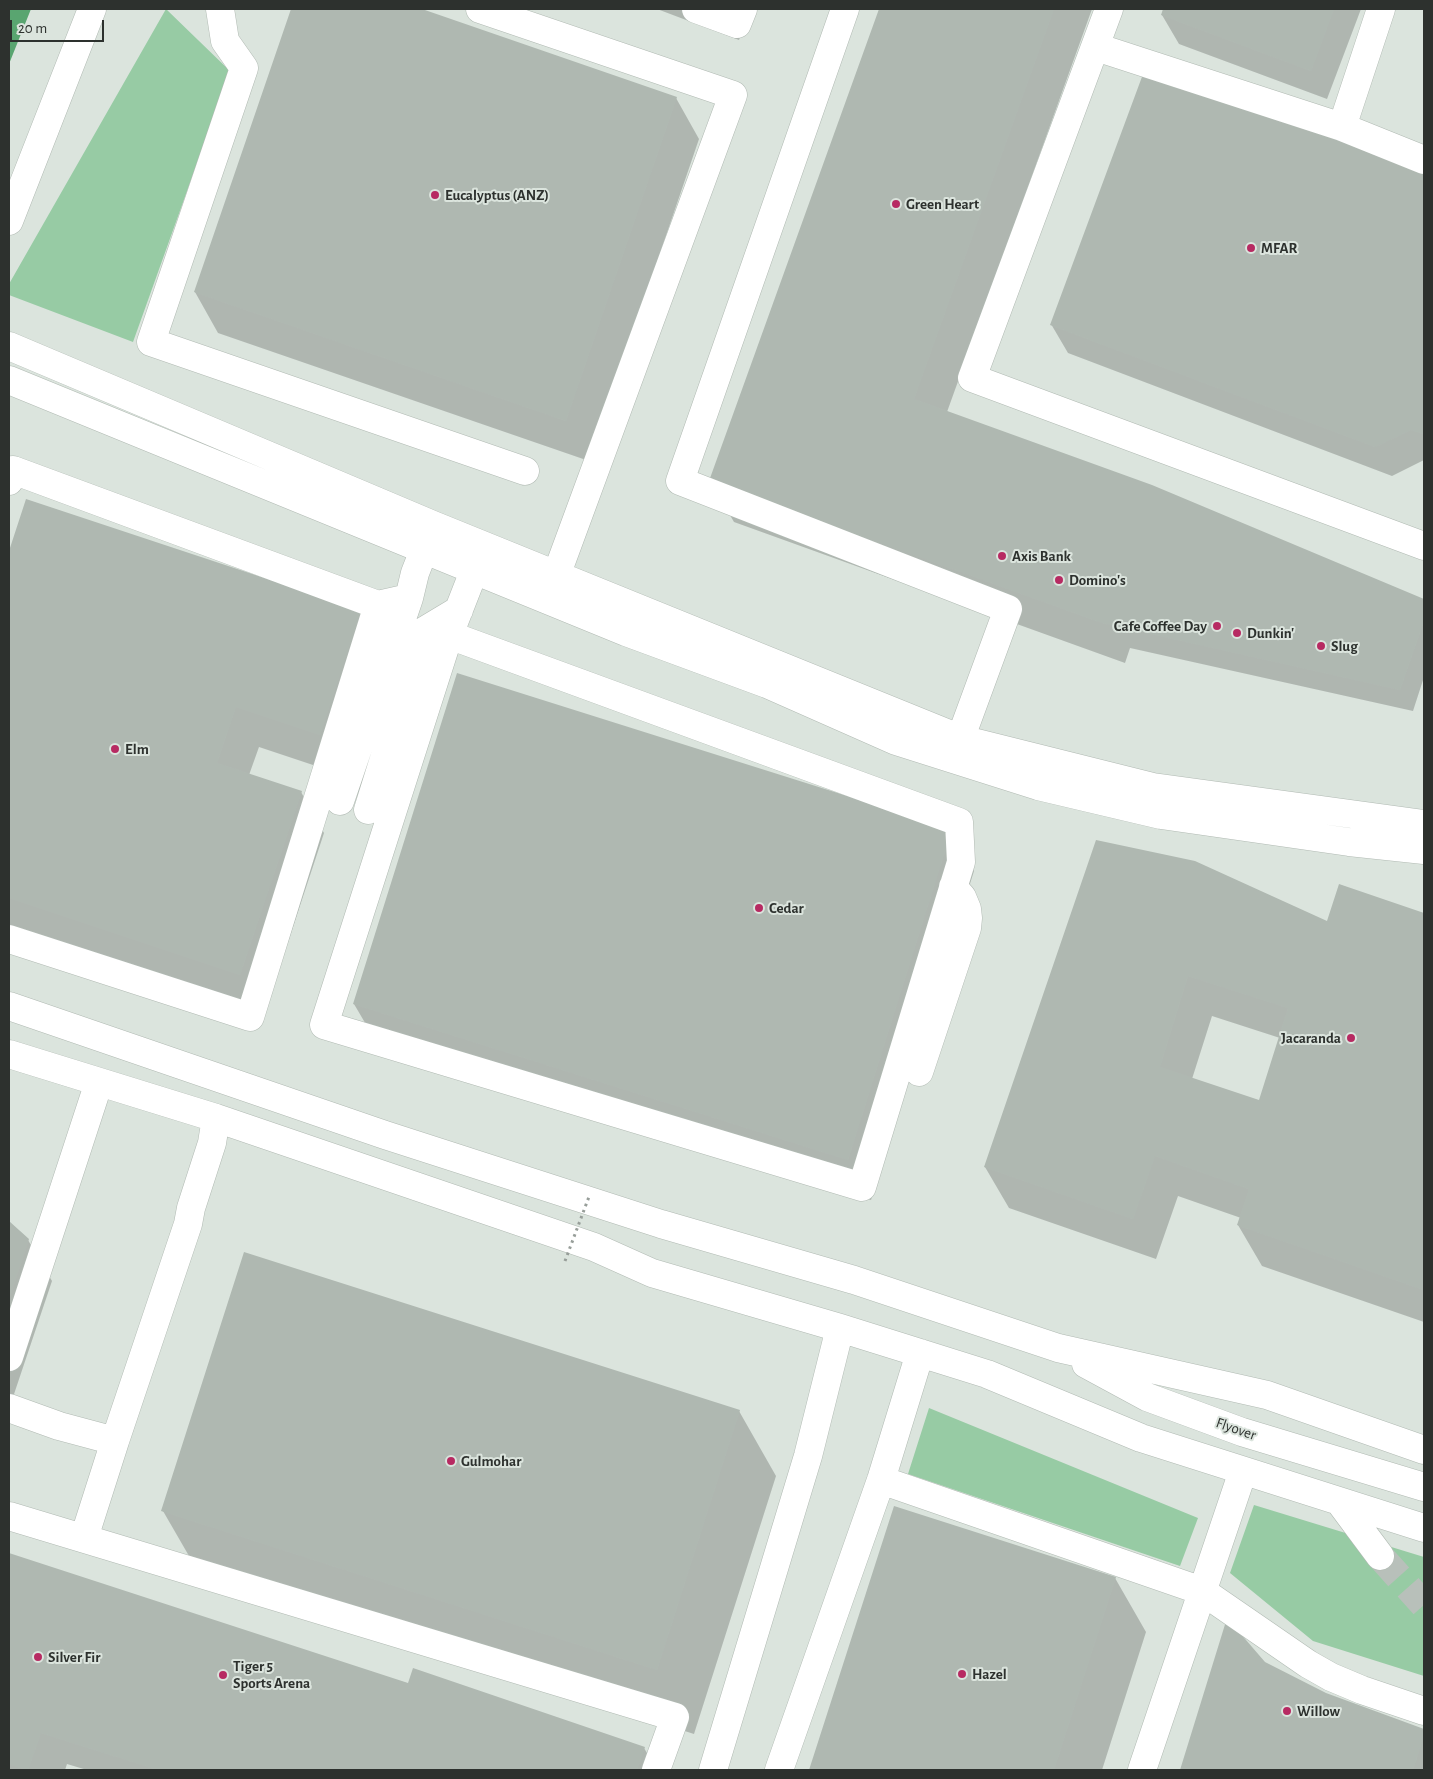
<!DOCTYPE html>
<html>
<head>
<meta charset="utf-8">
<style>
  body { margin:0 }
  #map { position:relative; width:1433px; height:1779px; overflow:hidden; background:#dbe4dd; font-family:"Alegreya Sans",sans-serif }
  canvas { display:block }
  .frame { position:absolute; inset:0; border:10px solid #2d312e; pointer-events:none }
  .scale { position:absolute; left:10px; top:20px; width:94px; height:22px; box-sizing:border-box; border:2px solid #2d312e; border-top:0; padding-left:6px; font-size:15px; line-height:18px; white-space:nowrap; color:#2d312e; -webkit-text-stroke:4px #dbe4dd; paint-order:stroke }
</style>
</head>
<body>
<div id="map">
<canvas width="1433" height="1779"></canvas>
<div class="frame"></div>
<div class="scale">20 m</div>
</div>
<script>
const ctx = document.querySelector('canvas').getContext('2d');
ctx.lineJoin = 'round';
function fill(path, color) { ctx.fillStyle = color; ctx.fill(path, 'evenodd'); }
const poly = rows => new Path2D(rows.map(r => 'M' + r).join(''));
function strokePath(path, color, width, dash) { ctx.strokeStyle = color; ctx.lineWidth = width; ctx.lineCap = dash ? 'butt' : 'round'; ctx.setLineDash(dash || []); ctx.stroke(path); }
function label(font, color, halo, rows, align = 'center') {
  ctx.font = font + ' "Alegreya Sans",sans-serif'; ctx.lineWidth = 4; ctx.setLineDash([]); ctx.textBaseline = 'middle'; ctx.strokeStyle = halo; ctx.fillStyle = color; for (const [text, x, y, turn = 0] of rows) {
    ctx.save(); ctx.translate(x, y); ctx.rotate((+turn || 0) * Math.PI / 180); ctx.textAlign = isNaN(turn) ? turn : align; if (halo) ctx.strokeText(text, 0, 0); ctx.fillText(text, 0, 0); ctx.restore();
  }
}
fill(poly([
  [166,9,230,71,133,342,9,295,9,284],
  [929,1408,1198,1518,1180,1566,908,1474],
  [1254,1505,1424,1557,1424,1676,1313,1641,1230,1573]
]), '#97cba4');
fill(poly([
  [9,9,31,9,9,64]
]), '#59a570');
fill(poly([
  [292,9,418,9,676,98,699,139,589,461,218,333,195,292],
  [657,9,751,9,739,40],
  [880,9,1092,9,947,412,1151,486,1424,600,1424,677,1413,711,1130,648,1125,663,734,522,710,481],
  [1164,9,1361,9,1327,99,1179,44,1162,15],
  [1424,173,1424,460,1392,476,1068,353,1051,324],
  [27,500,361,611,384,652,343,775,259,747,249,775,301,792,324,833,264,1015,9,930,9,555],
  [951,830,974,871,871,1200,756,1164,371,1033,354,1004],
  [1097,842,1328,923,1340,885,1424,914,1424,1322,1262,1266,1238,1225,1241,1218,1178,1196,1156,1259,1009,1208,985,1167],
  [1212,1016,1280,1038,1260,1101,1192,1079],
  [9,1223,28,1240,52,1281,9,1409],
  [739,1411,776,1476,694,1734,200,1575,163,1511],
  [895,1507,1115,1578,1146,1632,1102,1770,811,1770],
  [9,1554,409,1684,644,1748,657,1770,87,1770,67,1764,65,1770,9,1770],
  [1228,1620,1264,1663,1325,1694,1424,1730,1424,1770,1181,1770]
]), '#0003');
fill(poly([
  [291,9,422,9,677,97,566,421,194,292],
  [879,9,1054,9,914,399,1152,485,1424,599,1424,621,1400,690,1102,623,709,481],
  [1163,9,1334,9,1311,71,1161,15],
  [1146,66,1424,172,1424,434,1411,430,1375,447,1050,325],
  [26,499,361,610,320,735,236,707,217,763,302,791,240,975,9,898,9,551],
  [457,673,952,829,848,1160,353,1004],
  [1096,840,1195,861,1327,921,1339,884,1424,913,1424,1290,1237,1225,1249,1189,1155,1156,1133,1219,984,1167],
  [1188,976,1288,1008,1259,1100,1160,1067],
  [9,1221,29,1239,9,1299],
  [244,1252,740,1410,657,1670,161,1511],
  [894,1506,1116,1577,1054,1770,809,1770],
  [9,1553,408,1683,413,1668,645,1747,637,1770,158,1770,41,1733,28,1770,27,1770,9,1764],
  [1227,1618,1265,1662,1326,1693,1424,1729,1424,1735,1413,1770,1180,1770]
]), '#afb8b1');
strokePath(poly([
  [1380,1556,1424,1605]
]), '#b8c0ba', 28, [28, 14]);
const minor = poly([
  [220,9,225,41,244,68,151,342,525,471],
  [480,9,733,95,556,576],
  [696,9,737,24,743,9],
  [845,9,680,481,1008,609,954,756],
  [1109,9,972,378,1424,546],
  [1096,47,1342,127,1424,160],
  [1342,127,1381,9],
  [9,221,92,9],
  [9,346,433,525,961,739,1153,787,1424,824],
  [9,380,626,632,767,684,896,741,1038,786,1161,815,1349,842,1424,850],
  [9,481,13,470,378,605,409,598,415,573,424,550],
  [449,635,959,822,961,862,862,1187,324,1025,449,635,474,571],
  [340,801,409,598],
  [368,810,424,631,459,610],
  [9,939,250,1017,378,605],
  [9,1006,385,1135,661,1224,854,1280,1058,1348,1267,1395,1424,1450],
  [9,1054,216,1118,594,1247,652,1273,840,1328,987,1374,1141,1438,1424,1528],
  [919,1072,967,928,968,918,967,909,962,897,953,887],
  [9,1357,99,1082],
  [1086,1364,1147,1397,1242,1432,1424,1487],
  [9,1408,59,1426,115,1441,188,1224,191,1208,212,1143,216,1118],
  [881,1480,1202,1591,1308,1664,1331,1677,1362,1690,1424,1711],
  [1339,1501,1380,1556],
  [9,1516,675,1717,656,1770],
  [84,1538,115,1441],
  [713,1770,808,1456,840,1328],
  [779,1770,881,1480,920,1353],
  [1142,1770,1243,1471]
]);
strokePath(minor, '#b1bab3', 29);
strokePath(minor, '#fff', 28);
strokePath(poly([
  [565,1261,590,1194]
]), '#979e99', 3, [2.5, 4]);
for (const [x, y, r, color] of [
  [435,195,5,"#b72a62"],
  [896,204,5,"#b72a62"],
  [1251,248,5,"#b72a62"],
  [1002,556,5,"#b72a62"],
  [1059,580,5,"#b72a62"],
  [1217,626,5,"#b72a62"],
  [1237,633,5,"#b72a62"],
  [1321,646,5,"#b72a62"],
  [115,749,5,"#b72a62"],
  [759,908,5,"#b72a62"],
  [1351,1038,5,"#b72a62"],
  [451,1461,5,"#b72a62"],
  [38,1657,5,"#b72a62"],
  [962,1674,5,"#b72a62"],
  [223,1675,5,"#b72a62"],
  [1287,1711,5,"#b72a62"]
]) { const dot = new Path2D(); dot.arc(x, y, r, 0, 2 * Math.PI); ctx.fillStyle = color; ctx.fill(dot); strokePath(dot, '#dbe4dd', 2); }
label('bold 15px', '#2d312e', '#dbe4dd', [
  ["Eucalyptus (ANZ)",445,195],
  ["Green Heart",906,204],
  ["MFAR",1261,248],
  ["Axis Bank",1012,556],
  ["Domino's",1069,580],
  ["Cafe Coffee Day",1207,626,"right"],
  ["Dunkin'",1247,633],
  ["Slug",1331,646],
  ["Elm",125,749],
  ["Cedar",769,908],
  ["Jacaranda",1341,1038,"right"],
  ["Gulmohar",461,1461],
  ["Silver Fir",48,1657],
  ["Tiger 5",233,1666],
  ["Sports Arena",233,1683],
  ["Hazel",972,1674],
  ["Willow",1297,1711]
], 'left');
label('15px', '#2d312e', '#dbe4dd', [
  ["Flyover",1236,1429,19]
]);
</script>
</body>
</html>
